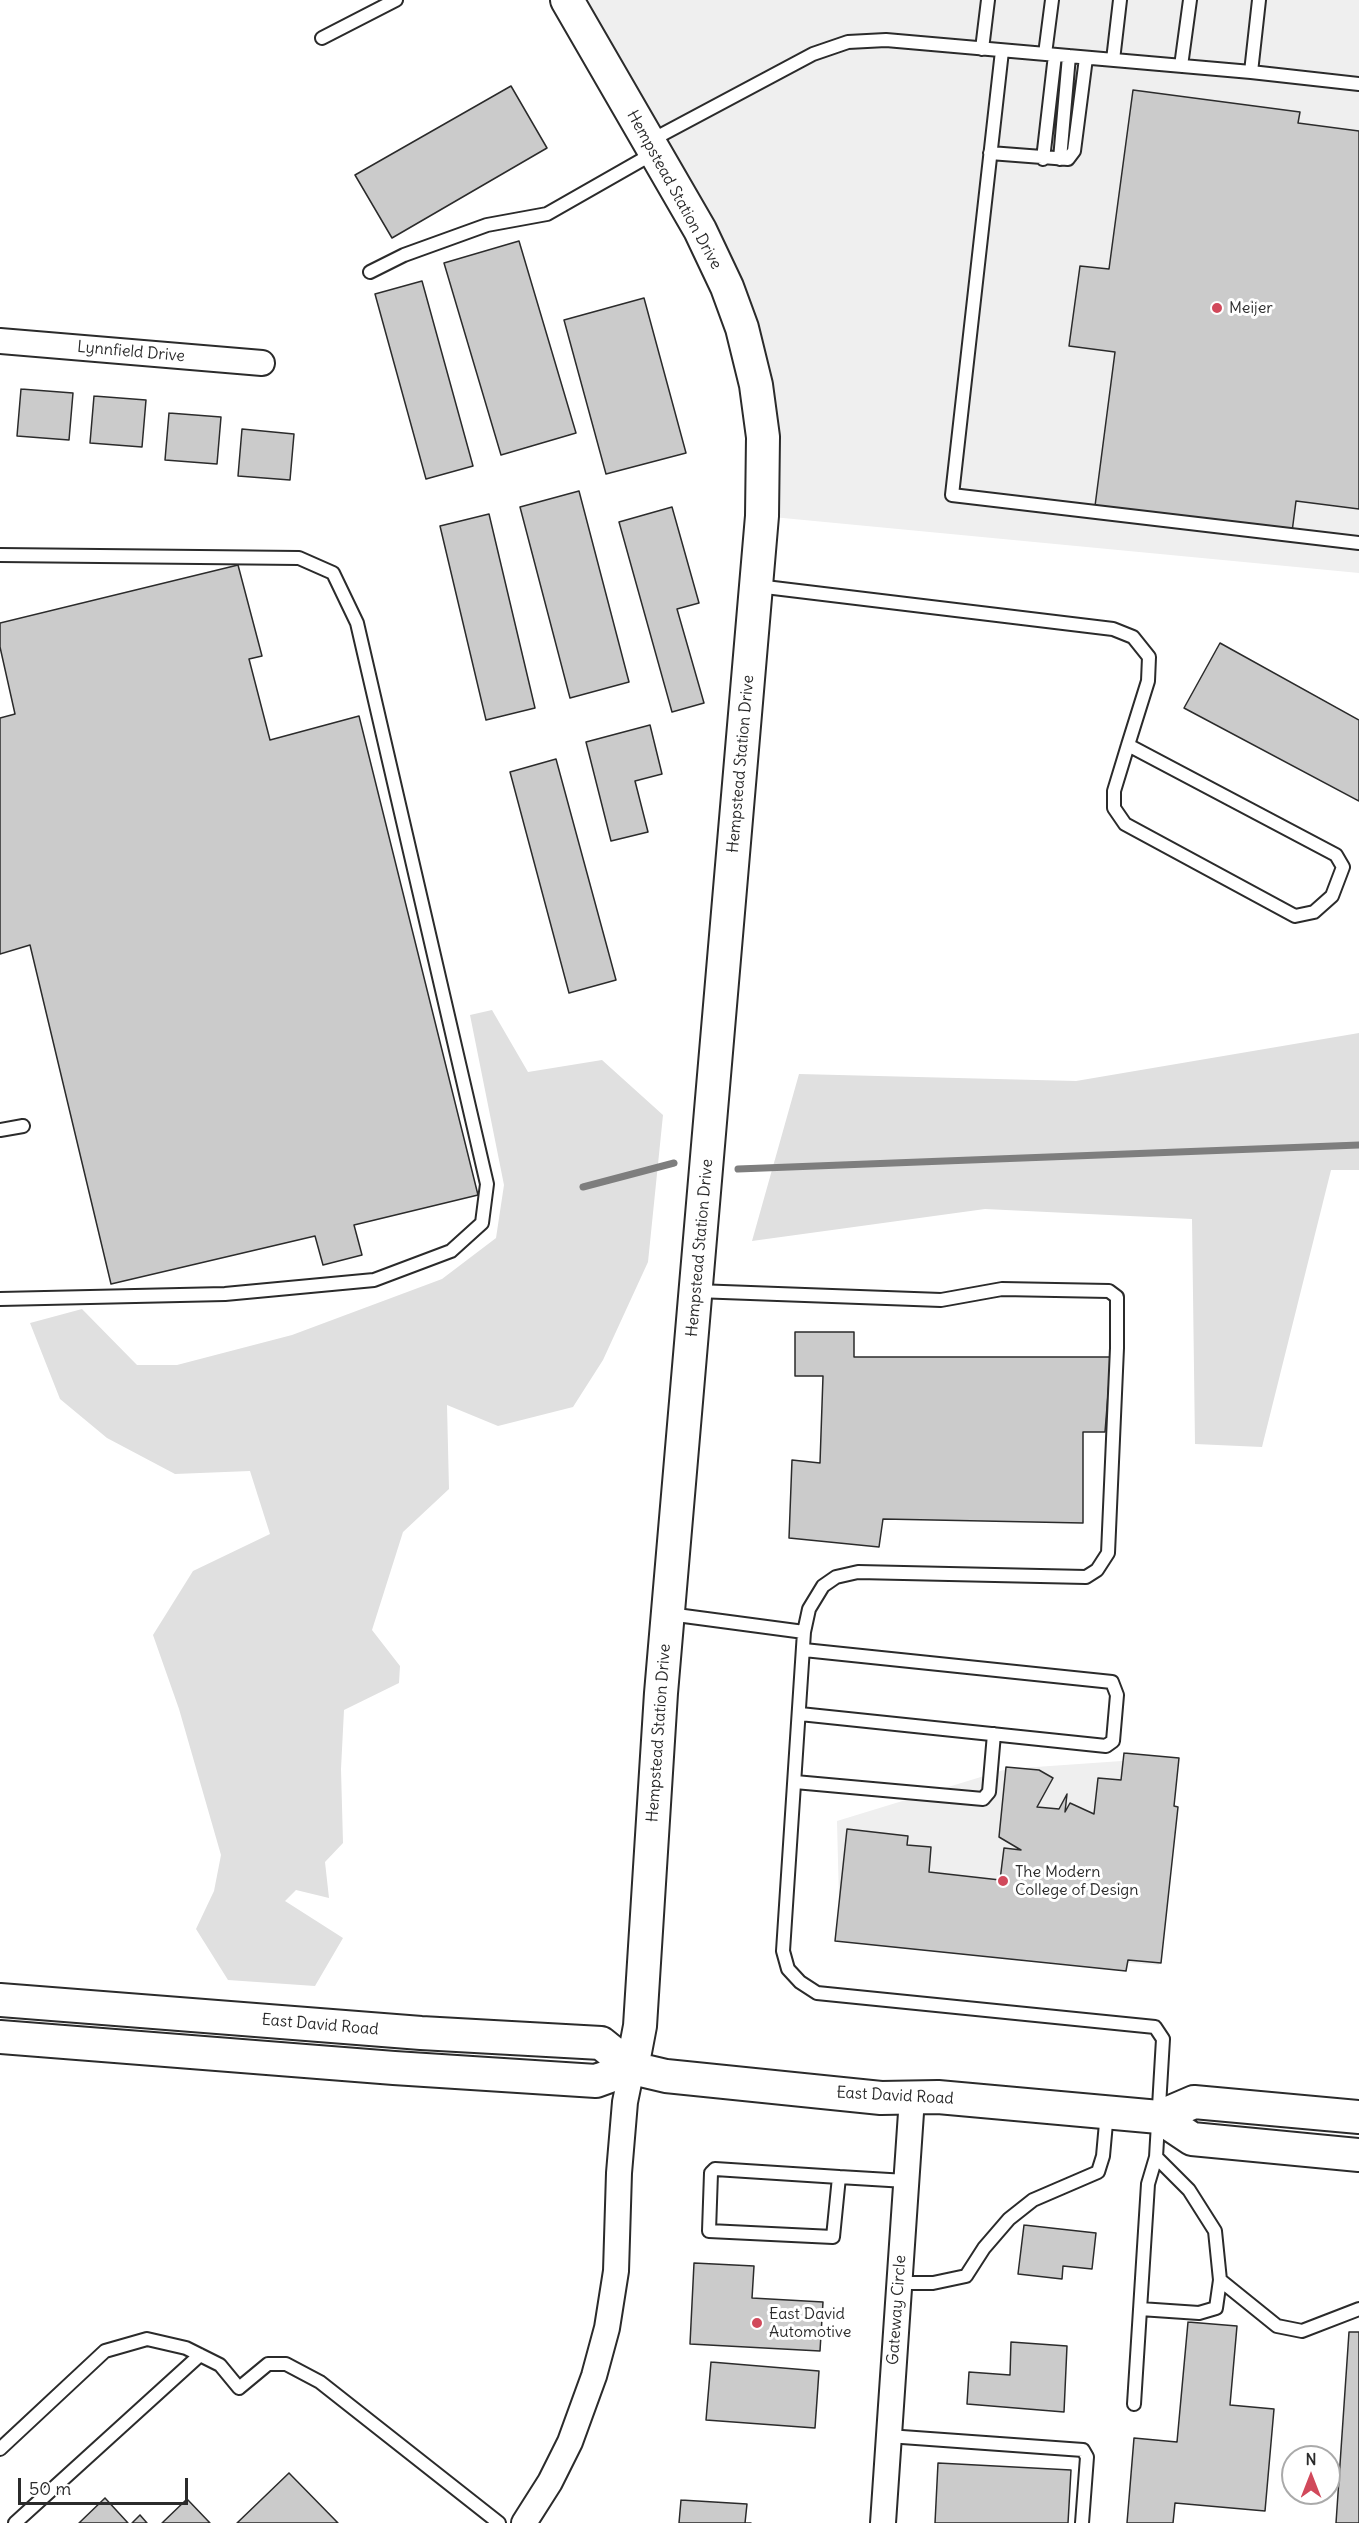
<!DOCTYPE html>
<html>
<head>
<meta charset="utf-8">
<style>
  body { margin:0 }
  #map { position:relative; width:1359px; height:2523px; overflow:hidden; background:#fff; font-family:Delius,sans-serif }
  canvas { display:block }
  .north { position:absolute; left:1281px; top:2445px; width:60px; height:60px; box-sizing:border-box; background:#fff; border:2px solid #aaa; border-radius:50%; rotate:0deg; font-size:16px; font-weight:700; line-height:24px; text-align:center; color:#2b2b2b }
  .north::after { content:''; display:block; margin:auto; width:21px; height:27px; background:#d1495b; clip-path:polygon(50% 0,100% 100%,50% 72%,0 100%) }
  .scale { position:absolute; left:18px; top:2478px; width:170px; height:27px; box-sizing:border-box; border:3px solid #2b2b2b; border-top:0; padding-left:8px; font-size:18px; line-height:21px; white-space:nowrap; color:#2b2b2b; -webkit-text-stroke:4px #fff; paint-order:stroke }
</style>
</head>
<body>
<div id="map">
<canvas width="1359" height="2523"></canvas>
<div class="north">N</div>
<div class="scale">50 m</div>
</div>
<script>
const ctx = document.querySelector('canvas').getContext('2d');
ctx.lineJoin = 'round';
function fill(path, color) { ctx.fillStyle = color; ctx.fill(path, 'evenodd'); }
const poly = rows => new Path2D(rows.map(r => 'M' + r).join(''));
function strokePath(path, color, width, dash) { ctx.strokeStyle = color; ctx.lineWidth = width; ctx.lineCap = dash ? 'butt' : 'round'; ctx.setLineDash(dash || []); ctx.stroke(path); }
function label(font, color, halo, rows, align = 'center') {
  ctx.font = font + ' Delius,sans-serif'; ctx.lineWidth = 6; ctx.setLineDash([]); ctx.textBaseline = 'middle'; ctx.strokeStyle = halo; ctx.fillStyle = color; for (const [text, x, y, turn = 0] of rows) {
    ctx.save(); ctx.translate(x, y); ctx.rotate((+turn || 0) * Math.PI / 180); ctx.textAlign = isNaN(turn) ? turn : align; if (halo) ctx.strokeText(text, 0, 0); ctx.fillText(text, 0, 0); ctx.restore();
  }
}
fill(poly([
  [569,0,1359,0,1359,573,762,516,727,287],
  [1179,1757,1159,1965,840,1942,837,1821,1007,1769]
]), '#efefef');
fill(poly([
  [492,1010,528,1072,602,1060,663,1115,648,1262,603,1360,573,1407,498,1426,447,1405,449,1489,403,1532,372,1630,400,1666,399,1683,344,1710,341,1769,343,1843,325,1862,329,1898,296,1890,285,1901,343,1938,315,1986,228,1980,196,1929,214,1891,221,1855,179,1709,153,1635,193,1571,270,1534,250,1471,175,1474,107,1438,60,1399,30,1323,82,1309,137,1365,177,1365,292,1335,442,1279,496,1238,504,1185,470,1015],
  [1359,1033,1359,1170,1331,1170,1262,1447,1195,1444,1192,1219,985,1209,752,1241,799,1074,1076,1081]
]), '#e0e0e0');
strokePath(poly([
  [738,1169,1359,1145],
  [583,1187,674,1163]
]), '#7e7e7e', 7);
const building = poly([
  [511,86,547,148,392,238,355,175,511,86],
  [1133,90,1300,112,1298,123,1359,131,1359,509,1296,501,1292,532,1095,506,1115,352,1069,346,1080,266,1109,269,1133,90],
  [519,241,576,433,501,455,444,263,519,241],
  [422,281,473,466,426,479,375,294,422,281],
  [644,298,686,453,606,474,564,320,644,298],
  [21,389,73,393,69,440,17,436,21,389],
  [94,396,146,400,142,447,90,443,94,396],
  [169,413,221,417,217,464,165,460,169,413],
  [242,429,294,434,290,480,238,476,242,429],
  [579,491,629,682,570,698,520,507,579,491],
  [672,507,699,603,677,609,704,703,672,712,619,522,672,507],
  [489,514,535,708,486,720,440,526,489,514],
  [238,565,262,656,249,659,270,740,359,716,478,1195,354,1225,362,1255,323,1265,315,1236,111,1284,30,945,0,954,0,718,15,714,0,647,0,623,238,565],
  [1220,643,1359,720,1359,801,1184,708,1220,643],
  [650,725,662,774,635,781,648,832,611,841,586,742,650,725],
  [556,759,616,980,569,993,510,772,556,759],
  [795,1332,854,1332,854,1357,1111,1357,1105,1432,1083,1432,1083,1523,883,1519,879,1547,789,1538,792,1460,820,1463,823,1376,795,1376,795,1332],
  [1124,1753,1179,1758,1174,1806,1178,1807,1161,1963,1128,1960,1126,1971,835,1941,847,1829,908,1836,907,1845,931,1847,929,1872,1000,1880,1004,1848,1021,1850,999,1837,1006,1767,1039,1770,1053,1778,1037,1807,1059,1809,1067,1794,1065,1812,1070,1803,1094,1814,1098,1778,1121,1780,1124,1753],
  [1024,2225,1096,2233,1092,2269,1063,2266,1062,2279,1018,2274,1024,2225],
  [694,2263,754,2266,752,2298,823,2302,820,2351,690,2344,694,2263],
  [1188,2322,1237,2326,1230,2405,1274,2409,1265,2511,1175,2503,1173,2523,1127,2523,1134,2438,1177,2442,1188,2322],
  [1349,2332,1359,2332,1359,2523,1336,2523,1349,2332],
  [1011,2342,1067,2346,1064,2412,967,2404,969,2372,1010,2375,1011,2342],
  [711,2362,819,2371,815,2428,706,2420,711,2362],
  [938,2463,1071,2470,1068,2523,935,2523,938,2463],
  [289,2473,338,2523,237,2523,289,2473],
  [105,2498,128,2523,79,2523,105,2498],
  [187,2499,210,2523,162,2523,187,2499],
  [681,2500,747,2504,745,2523,751,2523,679,2523,681,2500],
  [140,2515,147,2523,132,2523,140,2515]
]);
fill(building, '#cbcbcb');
strokePath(building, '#2b2b2b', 1.5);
const service = poly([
  [322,38,396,0],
  [982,49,988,0],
  [1002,51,952,495,1359,543],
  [1045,54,1052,0],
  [1113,60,1120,0],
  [1181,66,1190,0],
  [1251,72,1259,0],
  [648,142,813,54,848,42,886,40,1251,72,1359,84],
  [990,153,1068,159,1074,151,1086,58],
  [1043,159,1055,55],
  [1060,159,1069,56],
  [370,272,404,255,487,225,547,214,654,153],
  [0,555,299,558,333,573,357,623,487,1184,482,1223,451,1251,374,1280,225,1294,0,1299],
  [757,586,1113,629,1133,637,1149,657,1148,681,1128,745,1114,791,1114,808,1125,824,1295,916,1314,912,1332,896,1343,867,1336,855,1128,745],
  [0,1130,23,1126],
  [669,1614,804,1632,809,1609,823,1586,836,1577,858,1572,1086,1577,1097,1570,1108,1553,1117,1348,1117,1297,1109,1291,1002,1289,941,1300,696,1291],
  [804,1632,783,1951,788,1969,800,1982,817,1993,1155,2027,1163,2039,1156,2157,1148,2184,1134,2404],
  [800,1714,1106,1746,1113,1741,1117,1695,1112,1682,804,1650],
  [795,1782,983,1799,989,1792,994,1734],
  [839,2177,833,2237,709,2231,711,2173,715,2169,839,2177,906,2181],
  [1220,2280,1277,2326,1302,2331,1359,2309],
  [899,2283,933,2283,966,2276,984,2248,1009,2219,1033,2200,1098,2172,1103,2156,1107,2112],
  [1140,2309,1199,2313,1216,2308,1220,2280,1215,2231,1189,2190,1156,2157],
  [888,2436,1083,2450,1087,2457,1082,2523],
  [0,2449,105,2351,147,2339,186,2348,220,2365,239,2388,268,2364,286,2364,320,2382,499,2523],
  [15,2523,200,2355]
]);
const minor = poly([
  [0,341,262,363],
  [524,2523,550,2482,570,2442,594,2376,607,2328,616,2271,619,2173,625,2102,632,2068],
  [883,2523,912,2098]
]);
const tertiary = poly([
  [567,0,700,230,727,287,742,328,756,385,763,437,762,516,661,1693,640,2026,632,2068],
  [0,2000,421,2033,601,2043,632,2068,666,2076,881,2098,938,2097,1159,2117,1194,2102,1359,2117],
  [0,2037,394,2068,596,2081,632,2068],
  [1159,2117,1192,2139,1359,2155]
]);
strokePath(service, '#2b2b2b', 16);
strokePath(minor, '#2b2b2b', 28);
strokePath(tertiary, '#2b2b2b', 36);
strokePath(service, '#fff', 12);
strokePath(minor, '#fff', 24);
strokePath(tertiary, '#fff', 32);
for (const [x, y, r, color] of [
  [1217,308,6,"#d1495b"],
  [1003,1881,6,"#d1495b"],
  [757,2323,6,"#d1495b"]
]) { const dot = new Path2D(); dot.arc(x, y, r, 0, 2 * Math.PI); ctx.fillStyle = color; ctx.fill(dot); strokePath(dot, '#fff', 2); }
label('16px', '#2b2b2b', '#fff', [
  ["Hempstead Station Drive",674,190,61],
  ["Lynnfield Drive",131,352,5],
  ["Hempstead Station Drive",741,764,-85],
  ["Hempstead Station Drive",700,1248,-85],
  ["Hempstead Station Drive",659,1733,-86],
  ["East David Road",320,2025,5],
  ["East David Road",895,2096,3],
  ["Gateway Circle",897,2310,-86]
]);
label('16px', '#2b2b2b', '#fff', [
  ["Meijer",1229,308],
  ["The Modern",1015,1872],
  ["College of Design",1015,1890],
  ["East David",769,2314],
  ["Automotive",769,2332]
], 'left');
</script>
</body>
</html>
